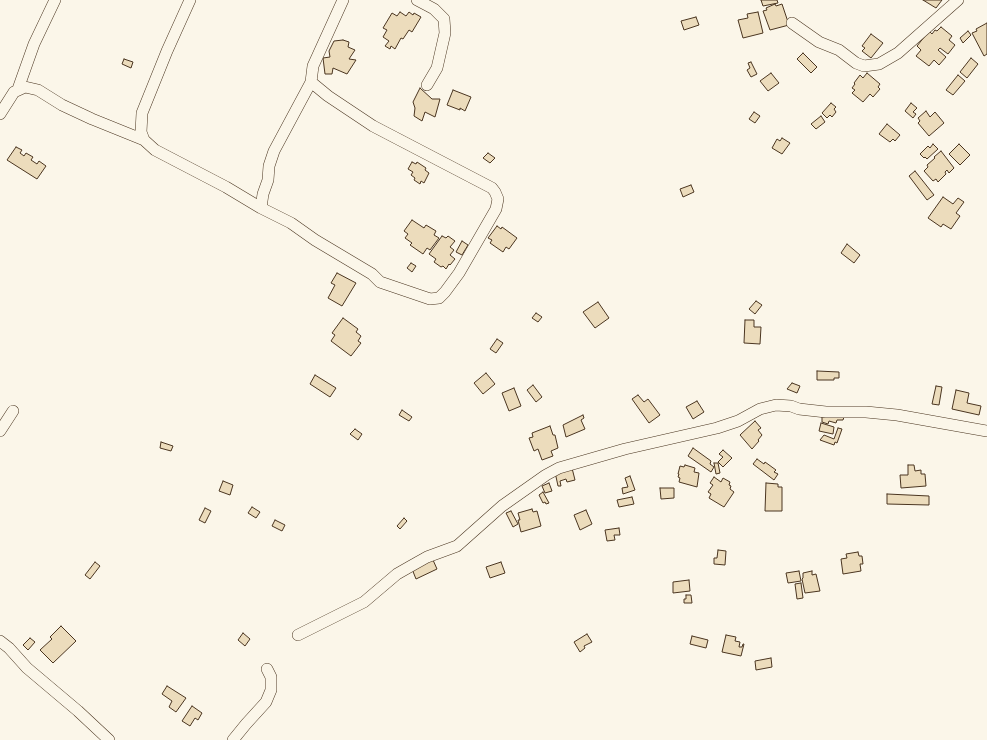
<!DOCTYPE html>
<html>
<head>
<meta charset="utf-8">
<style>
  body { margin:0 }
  canvas { display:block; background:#fbf6e9 }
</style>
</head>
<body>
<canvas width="987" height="740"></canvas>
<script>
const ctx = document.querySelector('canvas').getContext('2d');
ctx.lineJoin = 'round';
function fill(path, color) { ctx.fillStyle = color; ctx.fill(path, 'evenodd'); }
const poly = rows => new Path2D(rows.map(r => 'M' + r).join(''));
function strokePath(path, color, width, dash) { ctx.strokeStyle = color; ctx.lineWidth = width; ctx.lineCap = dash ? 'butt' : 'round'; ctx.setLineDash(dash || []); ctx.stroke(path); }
const building = poly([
  [761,0,777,0,778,3,763,6,761,0],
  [923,0,942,0,936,8,923,0],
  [775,4,776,6,782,4,789,25,770,30,763,11,767,10,766,8,775,4],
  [400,12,406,16,409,12,413,15,414,13,421,17,412,32,409,30,403,39,401,38,395,49,391,46,390,49,385,46,389,41,383,37,387,30,383,28,392,13,397,16,400,12],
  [758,12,763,33,743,38,738,20,748,18,747,14,758,12],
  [696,17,699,25,684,30,681,21,696,17],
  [987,23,987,54,984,56,972,33,977,31,976,29,987,23],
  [941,27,952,36,949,40,955,45,948,54,940,48,938,50,946,57,939,65,934,60,929,66,916,56,921,50,917,46,929,31,932,34,935,30,937,31,941,27],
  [968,31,971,35,963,43,960,38,968,31],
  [871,34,883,43,871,58,862,51,865,48,862,46,871,34],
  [343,40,349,42,348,47,355,50,349,59,356,60,347,74,333,68,332,74,325,74,323,58,330,57,329,51,334,41,343,40],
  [803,53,817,67,811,73,797,59,803,53],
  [971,58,978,64,967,78,960,72,971,58],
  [124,59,133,62,131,68,122,64,124,59],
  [751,62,757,74,751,77,747,70,750,68,748,63,751,62],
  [771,73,779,83,768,91,760,81,771,73],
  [867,73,880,84,878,87,880,89,873,97,870,94,863,102,852,93,855,90,852,88,855,84,854,83,860,75,863,78,867,73],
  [958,75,965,81,953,95,946,90,958,75],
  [420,88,432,99,440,99,435,117,425,112,422,121,414,116,415,108,413,102,420,88],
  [453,90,471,97,465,111,460,108,460,110,447,105,453,90],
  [831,103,836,107,834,109,836,112,832,117,830,115,827,118,822,113,831,103],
  [911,103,917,108,913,112,916,114,913,118,905,111,911,103],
  [926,111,930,117,935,112,944,123,929,136,918,123,920,121,918,118,926,111],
  [754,112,760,116,755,123,749,119,754,112],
  [821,116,825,122,816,129,811,124,821,116],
  [887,124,900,135,895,141,893,139,890,142,879,134,887,124],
  [782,138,790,143,782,154,772,148,777,139,780,141,782,138],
  [933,144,938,149,927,159,925,157,924,158,920,154,928,146,930,148,933,144],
  [959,144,970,155,960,165,949,154,959,144],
  [16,147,22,150,20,153,24,156,26,153,33,157,31,160,37,164,39,161,46,166,37,179,7,160,16,147],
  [941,151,954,168,949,173,947,170,945,172,946,174,938,182,936,179,933,181,924,171,928,167,927,165,935,158,934,157,941,151],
  [488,153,495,158,490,163,483,158,488,153],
  [412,162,416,164,417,162,426,168,425,170,429,173,424,183,421,181,420,184,414,180,415,178,411,175,413,172,408,169,412,162],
  [915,171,934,195,927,200,909,176,915,171],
  [691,185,694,192,683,197,680,189,691,185],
  [943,197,953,204,958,198,964,202,956,213,960,216,951,229,943,224,941,227,928,218,943,197],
  [412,220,424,228,426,225,436,231,434,235,439,238,430,250,427,248,423,254,410,245,412,243,405,238,408,234,404,231,412,220],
  [497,226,501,229,502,227,517,238,509,249,506,247,503,252,490,243,492,240,488,238,497,226],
  [442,236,446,238,448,236,455,241,450,247,454,250,450,255,455,259,450,265,449,264,446,269,443,266,441,267,434,262,436,259,429,254,442,236],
  [462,241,468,245,462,255,456,252,462,241],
  [847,244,860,255,854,263,841,253,847,244],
  [411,263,416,266,412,272,407,268,411,263],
  [337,273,356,283,342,306,328,298,335,285,331,283,337,273],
  [756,301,762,305,755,314,749,309,756,301],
  [598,302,609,318,595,328,583,312,598,302],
  [536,313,542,317,538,322,532,318,536,313],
  [343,318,358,329,356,332,361,336,358,341,361,343,351,356,331,341,335,335,332,333,343,318],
  [745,320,754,320,754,327,761,327,760,344,744,343,745,320],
  [497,339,503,343,496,353,490,349,497,339],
  [817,371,839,372,839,378,834,378,834,380,817,380,817,371],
  [486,373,495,384,483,394,474,383,486,373],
  [315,375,336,388,330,397,310,384,315,375],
  [792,383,800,386,797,393,787,389,792,383],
  [533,385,542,397,536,402,527,390,533,385],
  [936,386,942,387,939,405,932,404,936,386],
  [514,388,521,406,509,411,502,393,514,388],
  [956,390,969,393,967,403,981,406,979,415,952,409,956,390],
  [638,395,644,402,648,399,660,415,649,423,632,399,638,395],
  [697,401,704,412,693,419,686,407,697,401],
  [402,410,412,417,409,421,399,415,402,410],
  [583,415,584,418,581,420,585,429,566,437,563,425,583,415],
  [822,417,844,417,843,420,837,420,836,423,829,421,828,424,822,422,822,417],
  [755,421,761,428,758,430,762,435,758,440,759,441,752,449,740,435,755,421],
  [821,423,834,427,833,434,819,431,821,423],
  [550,426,553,435,555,435,558,448,551,451,553,456,542,460,538,449,534,451,529,438,533,437,532,433,550,426],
  [838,428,842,429,837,443,835,442,834,445,820,440,824,435,834,439,838,428],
  [355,429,362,434,358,440,350,434,355,429],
  [161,442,173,446,171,451,160,448,161,442],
  [693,448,711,461,710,464,714,467,711,472,688,456,693,448],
  [723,450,732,458,723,467,718,462,723,457,719,454,723,450],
  [757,459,764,464,765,462,776,470,774,472,778,474,774,480,753,464,757,459],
  [714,463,718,463,720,473,716,474,714,463],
  [685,465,695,468,694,472,699,473,697,487,679,482,680,478,678,477,679,474,678,474,680,466,684,467,685,465],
  [908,465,914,465,915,471,921,470,921,474,925,474,926,486,901,488,900,475,908,475,908,465],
  [572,468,575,480,567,482,566,479,560,481,561,486,558,486,555,472,572,468],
  [630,476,635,490,623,494,622,488,628,487,625,478,630,476],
  [714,477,721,482,723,478,730,482,729,485,731,486,730,489,734,492,724,507,709,498,711,494,708,492,713,485,710,483,714,477],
  [223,481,233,485,230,495,219,491,223,481],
  [549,483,552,491,545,493,542,486,549,483],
  [766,483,778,484,778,487,782,487,782,511,765,511,766,483],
  [660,488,674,488,674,498,661,499,660,488],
  [543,492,549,503,546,504,545,502,543,503,539,495,543,492],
  [887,494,929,496,929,505,887,504,887,494],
  [632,497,634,504,619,507,617,500,632,497],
  [252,507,260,512,256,518,248,513,252,507],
  [205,508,211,511,205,523,199,520,205,508],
  [532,509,533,512,537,511,541,526,521,532,518,520,520,520,518,513,532,509],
  [586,510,592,524,580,530,574,515,586,510],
  [511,511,518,524,513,527,506,513,511,511],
  [404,518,407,521,400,529,397,526,404,518],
  [275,520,285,525,282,531,272,526,275,520],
  [619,528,620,535,614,535,615,540,607,541,605,530,619,528],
  [718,550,726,551,725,565,714,564,714,558,717,558,718,550],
  [858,552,859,556,862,556,863,564,860,564,861,571,843,574,841,559,847,558,846,554,858,552],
  [433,560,437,569,416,579,412,569,433,560],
  [95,562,100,566,90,579,85,575,95,562],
  [501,562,505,573,490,578,486,567,501,562],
  [799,571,801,581,788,583,786,573,799,571],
  [812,571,812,575,816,574,820,591,805,593,802,579,803,578,803,573,812,571],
  [689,580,690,591,673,593,673,582,689,580],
  [801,583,803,598,797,599,795,584,801,583],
  [686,595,691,595,692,603,684,603,684,599,686,599,686,595],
  [61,626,76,641,53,663,40,650,52,639,50,637,61,626],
  [243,633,250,639,245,646,238,640,243,633],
  [587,634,592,642,584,646,585,648,580,652,574,642,587,634],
  [726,635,736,637,735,641,740,642,739,647,742,647,743,644,744,644,741,656,722,652,726,635],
  [692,636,708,640,706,648,690,644,692,636],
  [30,638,35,642,28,650,23,645,30,638],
  [771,658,772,667,756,670,755,661,771,658],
  [167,686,186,698,176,712,169,707,172,701,162,694,167,686],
  [192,706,202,713,198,720,195,718,190,726,182,721,192,706]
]);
fill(building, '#ecdcbc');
strokePath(building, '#4a3520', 1);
const minor = poly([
  [190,0,167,51,142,113,141,132,144,140,155,150,226,187,261,208,291,223,315,240,372,274,380,282,430,299,439,298,445,292,459,273,496,209,498,199,495,192,492,188,373,126,328,96,311,82],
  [417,0,434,9,444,19,445,33,437,68,427,85],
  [792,23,819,42,839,50,856,63,864,66,879,64,898,53,958,0],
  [18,89,34,44,55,0],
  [0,114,14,92,25,87,38,90,62,105,92,119,144,140],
  [261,208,263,194,268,180,269,166,274,151,311,82,313,66,343,0],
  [0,431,13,411],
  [298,635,364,602,397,574,411,566,427,557,457,546,502,506,546,475,559,468,625,449,717,428,738,421,760,409,776,405,791,406,799,409,826,412,866,412,897,415,987,431],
  [0,641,9,648,27,668,78,711,109,740],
  [233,740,246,724,266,702,271,690,271,677,267,669]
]);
strokePath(minor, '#4a3520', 12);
strokePath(minor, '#fbf6e9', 11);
</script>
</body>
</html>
